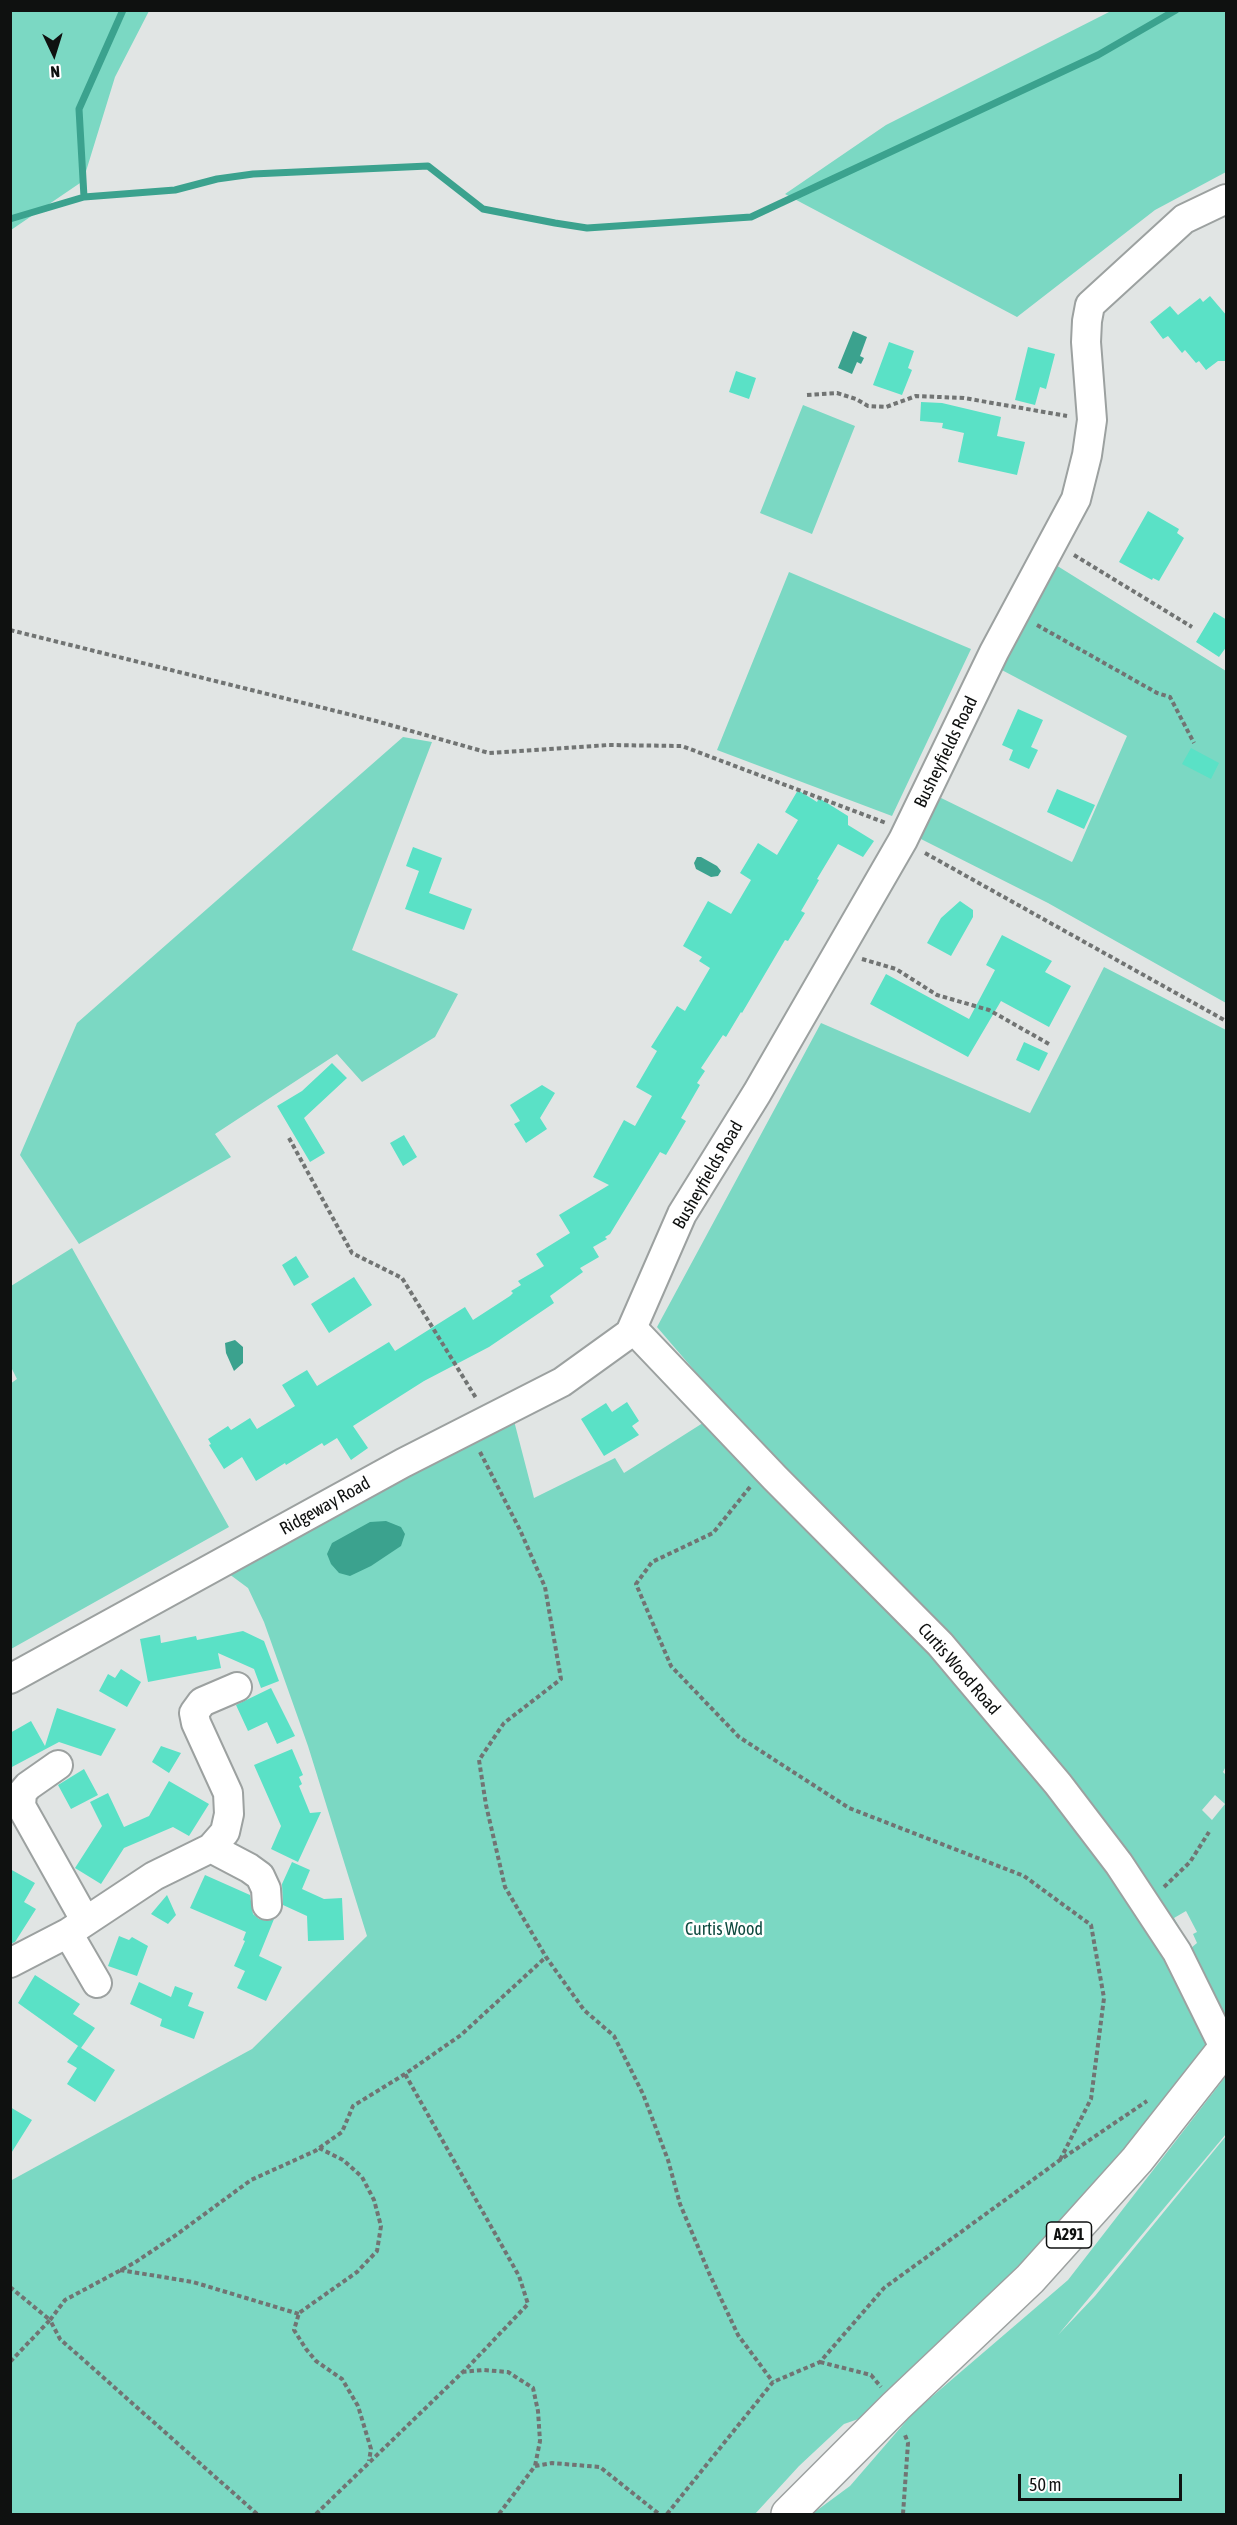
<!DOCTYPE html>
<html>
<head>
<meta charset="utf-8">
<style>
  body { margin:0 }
  #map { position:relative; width:1237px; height:2525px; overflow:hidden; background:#e1e5e4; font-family:"Asap Condensed",sans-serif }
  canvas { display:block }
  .frame { position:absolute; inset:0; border:12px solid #0f1110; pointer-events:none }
  .north { position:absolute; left:24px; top:24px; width:60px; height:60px; -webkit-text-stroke:4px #fff; paint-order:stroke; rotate:176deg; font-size:16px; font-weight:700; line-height:24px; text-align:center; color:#0f1110 }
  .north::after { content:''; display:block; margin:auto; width:21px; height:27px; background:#0f1110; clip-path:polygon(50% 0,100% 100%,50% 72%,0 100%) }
  .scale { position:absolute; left:1018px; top:2474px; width:164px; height:27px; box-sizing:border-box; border:3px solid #0f1110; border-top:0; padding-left:8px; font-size:18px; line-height:21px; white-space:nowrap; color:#0f1110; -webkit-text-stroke:4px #fff; paint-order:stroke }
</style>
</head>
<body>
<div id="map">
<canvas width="1237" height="2525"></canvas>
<div class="frame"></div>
<div class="north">N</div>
<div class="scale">50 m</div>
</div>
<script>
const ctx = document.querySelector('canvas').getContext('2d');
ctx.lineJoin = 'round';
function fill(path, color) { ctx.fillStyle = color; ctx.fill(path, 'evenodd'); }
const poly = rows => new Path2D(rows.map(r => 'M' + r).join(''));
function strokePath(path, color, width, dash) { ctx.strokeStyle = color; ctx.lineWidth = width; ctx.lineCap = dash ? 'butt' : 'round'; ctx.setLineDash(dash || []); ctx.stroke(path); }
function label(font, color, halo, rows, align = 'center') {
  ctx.font = font + ' "Asap Condensed",sans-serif'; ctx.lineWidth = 5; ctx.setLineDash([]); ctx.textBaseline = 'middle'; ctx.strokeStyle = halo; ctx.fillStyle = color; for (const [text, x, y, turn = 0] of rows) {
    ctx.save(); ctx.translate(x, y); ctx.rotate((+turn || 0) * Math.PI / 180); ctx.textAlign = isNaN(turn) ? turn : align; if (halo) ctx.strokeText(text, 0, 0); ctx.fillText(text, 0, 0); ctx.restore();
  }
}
fill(poly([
  [11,10,149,11,115,77,83,181,11,230],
  [1113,10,1226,11,1226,172,1155,210,1017,317,785,194,886,125],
  [803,405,855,426,812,534,760,513],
  [1051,562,1226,671,1226,1003,1048,903,915,836,935,795,1072,862,1074,858,1127,736,998,668],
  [789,572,971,649,892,816,717,750],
  [403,737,432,742,352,950,458,994,435,1037,362,1082,337,1054,215,1134,231,1157,79,1244,20,1155,77,1023],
  [1104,967,1226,1030,1226,1766,1223,1772,1226,1775,1225,2049,896,2406,844,2424,799,2466,755,2514,11,2514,10,2181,252,2049,367,1936,308,1746,264,1622,248,1588,217,1565,512,1413,534,1498,615,1458,624,1473,706,1421,851,1553,657,1327,821,1023,1030,1113],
  [1215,1795,1225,1804,1212,1820,1202,1810],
  [1186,1911,1197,1932,1193,1934,1197,1943,1191,1948,1174,1918],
  [72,1248,229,1527,11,1649,10,1384,17,1379,11,1367,11,1286],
  [1226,2076,1226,2134,1058,2335,1095,2296,1226,2136,1226,2514,812,2514,850,2486,914,2412,1068,2280]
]), '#7bd8c3');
fill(poly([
  [853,331,867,337,860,356,864,358,861,364,857,362,852,374,838,368],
  [697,857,701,857,717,866,721,871,718,876,711,877,696,869,694,863],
  [235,1340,243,1347,243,1363,234,1371,226,1353,225,1343],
  [386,1521,401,1527,405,1534,401,1546,371,1566,350,1576,339,1573,331,1564,327,1554,332,1543,370,1522]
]), '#3ba28e');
strokePath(poly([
  [84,197,79,109,123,10],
  [10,219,84,197,175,190,217,179,253,174,428,166,483,209,555,223,587,228,751,217,1098,55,1176,10]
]), '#3ba28e', 7);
fill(poly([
  [1210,296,1227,316,1227,361,1218,361,1206,370,1199,361,1196,363,1185,350,1182,353,1168,336,1163,339,1150,322,1170,306,1178,315,1200,298,1203,302],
  [889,342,914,351,908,368,912,370,902,395,873,385],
  [1028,347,1055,354,1046,389,1040,387,1035,405,1015,400],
  [736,371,756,378,749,399,729,392],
  [921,402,942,403,1001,417,997,436,1025,442,1017,475,958,462,964,433,942,428,943,423,920,421],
  [1148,511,1179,529,1177,533,1184,538,1159,581,1153,578,1152,580,1119,562],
  [1214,612,1227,620,1227,646,1219,657,1196,642],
  [1018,709,1043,720,1031,747,1038,750,1029,769,1009,760,1013,750,1002,745],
  [1191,748,1219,763,1211,779,1182,764],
  [1057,789,1095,805,1084,829,1047,812],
  [798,790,817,802,819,798,848,816,848,825,874,841,863,857,838,844,817,879,819,880,801,911,805,913,788,941,785,940,742,1013,741,1012,726,1037,723,1035,701,1068,705,1071,697,1083,700,1085,681,1118,686,1121,666,1155,660,1152,610,1234,605,1237,607,1239,593,1247,599,1257,580,1268,583,1272,550,1296,554,1303,489,1347,424,1381,353,1426,368,1448,351,1460,337,1438,324,1446,322,1443,286,1465,285,1463,256,1481,242,1457,224,1469,209,1445,211,1444,208,1439,228,1426,231,1430,250,1418,257,1429,295,1406,282,1385,307,1370,317,1386,389,1342,395,1351,465,1307,473,1320,510,1296,513,1293,511,1291,521,1285,518,1281,544,1266,536,1254,570,1233,559,1215,609,1185,593,1177,624,1120,635,1126,652,1096,636,1087,657,1051,651,1047,677,1006,685,1011,710,968,699,961,702,957,683,946,708,901,731,914,751,880,740,873,758,843,777,855,798,820,785,812],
  [413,847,442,858,429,893,472,909,464,930,405,909,419,871,406,866],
  [960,901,973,910,973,917,951,956,927,943,941,918],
  [1002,935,1052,961,1045,972,1071,986,1049,1027,1001,1001,968,1057,870,1004,886,974,969,1019,995,970,986,965],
  [1024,1042,1048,1053,1039,1071,1016,1060],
  [332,1063,347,1078,304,1118,325,1153,310,1162,277,1106,302,1091],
  [542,1085,555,1093,540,1118,547,1129,526,1143,514,1124,520,1121,510,1105],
  [404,1135,417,1157,403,1166,390,1143],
  [296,1256,309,1277,294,1286,282,1265],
  [354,1277,372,1305,329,1333,311,1304],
  [627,1402,639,1421,632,1426,639,1435,604,1456,581,1419,606,1403,612,1412],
  [243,1631,264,1641,279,1681,261,1688,254,1669,218,1653,221,1668,148,1682,140,1639,160,1635,161,1643,196,1636,197,1640],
  [121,1669,141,1682,127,1707,99,1691,108,1674,115,1678],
  [271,1688,295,1736,277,1744,267,1722,248,1731,236,1705],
  [57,1708,116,1729,101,1756,59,1742,10,1768,10,1733,31,1721,45,1746],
  [161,1746,181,1753,169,1773,152,1762],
  [292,1749,303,1775,299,1777,302,1784,299,1786,310,1813,321,1812,298,1862,271,1849,281,1826,254,1765],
  [84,1769,98,1795,71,1809,58,1785],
  [169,1781,209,1804,189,1836,173,1827,124,1848,101,1884,75,1868,102,1826,90,1802,108,1793,124,1827,149,1816],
  [292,1862,310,1870,302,1889,324,1899,342,1898,344,1940,308,1941,307,1916,283,1905,282,1884],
  [10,1869,35,1883,24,1902,36,1909,15,1942,10,1944],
  [205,1875,250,1895,253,1914,259,1919,267,1921,274,1919,259,1956,282,1967,266,2001,237,1988,245,1971,234,1966,245,1941,243,1940,246,1932,190,1908],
  [167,1895,176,1915,168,1924,151,1914],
  [119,1936,129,1940,132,1937,148,1946,137,1976,108,1966],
  [35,1975,80,2004,73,2014,95,2028,81,2048,18,2003],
  [139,1982,171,1997,175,1986,193,1993,188,2006,204,2012,194,2039,160,2026,162,2019,130,2004],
  [78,2046,115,2070,95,2102,67,2084,77,2068,67,2062],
  [10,2107,32,2120,10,2155]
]), '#5ae1c6');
const minor = poly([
  [637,1333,775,1478,940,1644,1058,1784,1119,1864,1177,1952,1225,2049],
  [10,1679,403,1463,562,1382,630,1333,682,1214,757,1093,903,840,994,652,1076,499,1087,455,1092,420,1086,342,1087,321,1090,305,1184,219,1226,199],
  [58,1765,28,1786,22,1793,21,1806,85,1920],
  [211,1848,249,1868,260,1876,266,1889,267,1905],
  [68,1933,97,1983],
  [10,1963,68,1933,154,1876,211,1848,225,1832,229,1814,228,1793,196,1723,194,1713,202,1702,237,1687]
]);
const major = poly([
  [788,2514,896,2406,1030,2279,1137,2160,1226,2047]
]);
strokePath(minor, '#9ca1a0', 32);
strokePath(major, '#9ca1a0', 36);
strokePath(poly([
  [807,395,837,393,856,399,868,406,886,407,916,396,964,398,1067,416],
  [1074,555,1192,627],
  [1037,625,1157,693,1170,697,1194,743],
  [10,630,376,721,489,753,608,745,682,746,886,823],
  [925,853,1226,1021],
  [862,959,896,969,937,995,989,1010,1049,1044],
  [289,1138,352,1253,402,1278,476,1398],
  [480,1452,520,1530,545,1587,561,1679,504,1723,479,1760,486,1805,505,1887,546,1957,584,2010,614,2036,643,2094,668,2160,680,2204,709,2273,738,2335,773,2382],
  [750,1487,713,1533,652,1562,636,1584,671,1666,739,1737,849,1808,1024,1876,1091,1925,1104,1998,1091,2099,1060,2160],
  [1164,1887,1190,1862,1209,1832],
  [319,2148,343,2160,362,2177,374,2200,381,2226,377,2251,357,2272,299,2313,294,2330,306,2349,316,2361,342,2379,358,2406,371,2449,369,2461],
  [120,2270,193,2282,299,2314],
  [10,2287,50,2320,10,2362],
  [820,2362,871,2375,881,2387],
  [462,2372,483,2370,508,2372,533,2388,538,2411,540,2441,535,2466],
  [257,2514,60,2339,50,2320,65,2300,134,2263,176,2235,251,2180,315,2151,342,2132,353,2106,405,2074,461,2035,546,1957],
  [316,2514,469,2366,528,2304,519,2276,405,2074],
  [499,2514,535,2466,552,2463,600,2467,659,2514],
  [667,2514,773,2382,820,2362,884,2288,1060,2160,1147,2101],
  [903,2514,908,2443,905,2435]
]), '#717473', 4, [4.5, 3]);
strokePath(minor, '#fff', 28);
strokePath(major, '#fff', 33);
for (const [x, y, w] of [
  [1069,2235,45]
]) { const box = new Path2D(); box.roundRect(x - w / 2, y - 13, w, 26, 4.5); ctx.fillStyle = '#fff'; ctx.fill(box); strokePath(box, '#0f1110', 1.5); }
label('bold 16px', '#0f1110', null, [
  ["A291",1069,2235]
]);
label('18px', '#0f1110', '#fff', [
  ["Busheyfields Road",946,752,-64],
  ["Busheyfields Road",708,1175,-60],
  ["Ridgeway Road",325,1506,-29],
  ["Curtis Wood Road",959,1669,49]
]);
label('18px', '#0f4b40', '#fff', [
  ["Curtis Wood",724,1929]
]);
</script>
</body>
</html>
